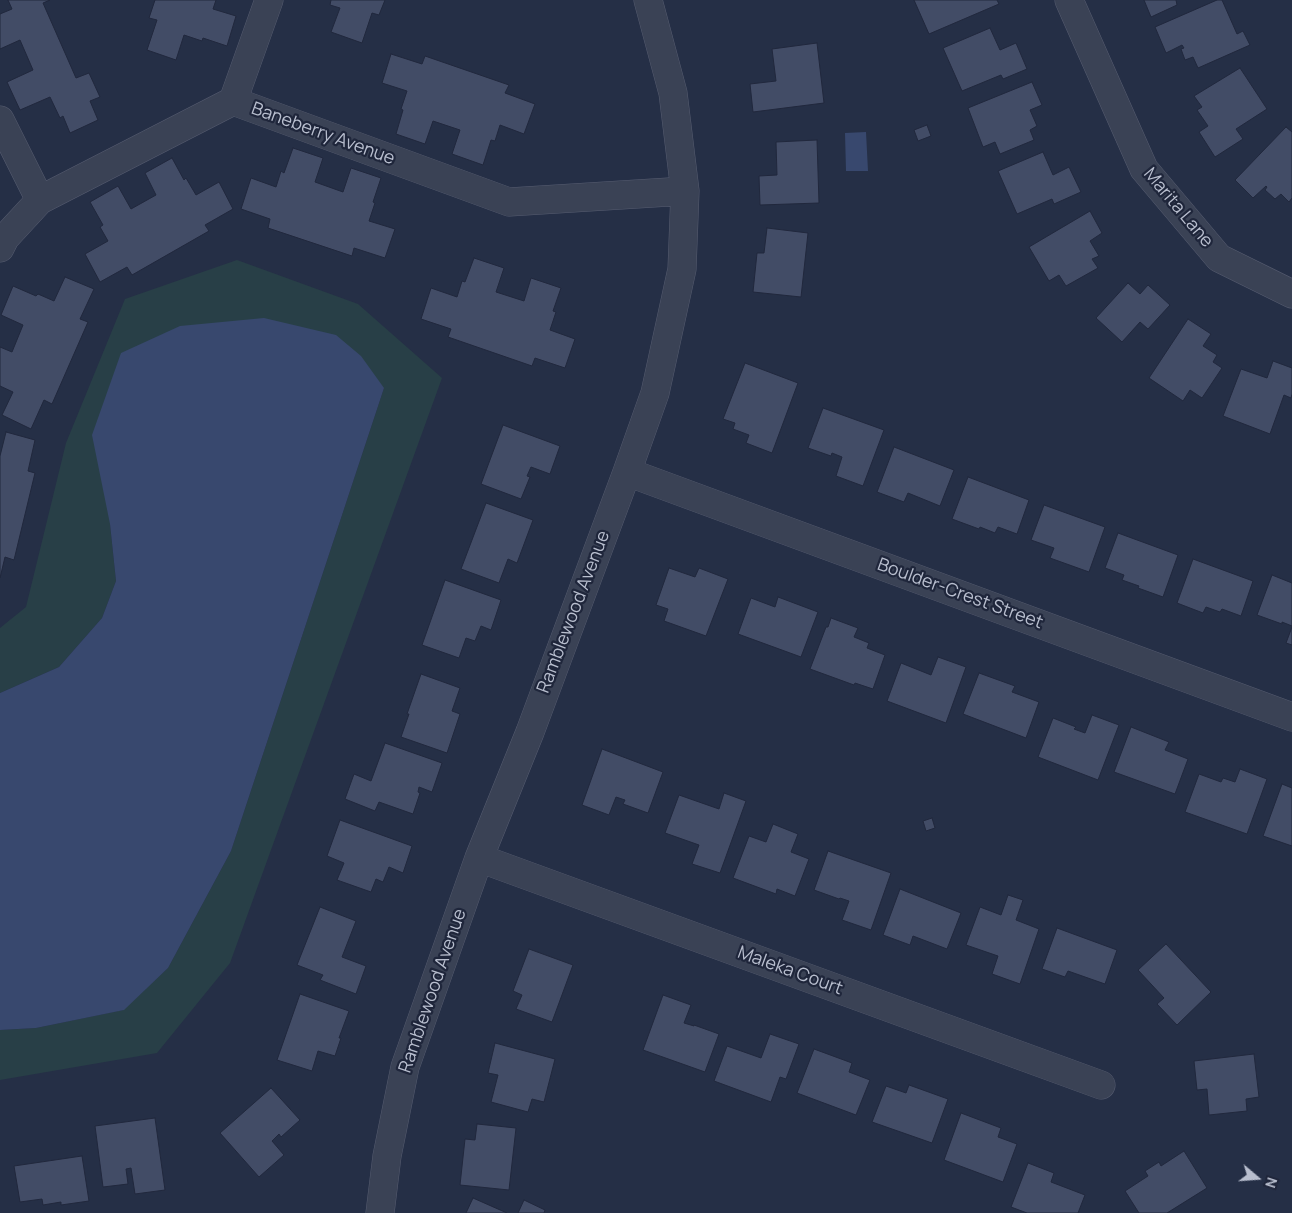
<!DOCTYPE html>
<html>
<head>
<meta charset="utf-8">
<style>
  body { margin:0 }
  #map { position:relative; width:1292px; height:1213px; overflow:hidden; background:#252f46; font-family:Manrope,sans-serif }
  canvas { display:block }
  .north { position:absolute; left:1232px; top:1153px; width:50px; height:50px; -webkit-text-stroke:4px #1f263b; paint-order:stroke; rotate:108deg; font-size:14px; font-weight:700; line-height:20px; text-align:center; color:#b8bece }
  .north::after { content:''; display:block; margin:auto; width:18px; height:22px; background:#b8bece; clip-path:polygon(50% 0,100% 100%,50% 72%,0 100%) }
</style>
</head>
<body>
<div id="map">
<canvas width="1292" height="1213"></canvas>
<div class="north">N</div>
</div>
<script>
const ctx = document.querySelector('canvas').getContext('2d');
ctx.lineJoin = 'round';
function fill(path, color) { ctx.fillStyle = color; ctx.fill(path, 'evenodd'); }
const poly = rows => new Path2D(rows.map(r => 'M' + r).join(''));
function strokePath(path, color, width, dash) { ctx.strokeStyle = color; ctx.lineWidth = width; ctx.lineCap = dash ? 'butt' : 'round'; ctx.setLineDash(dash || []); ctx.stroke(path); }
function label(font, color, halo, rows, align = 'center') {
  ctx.font = font + ' Manrope,sans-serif'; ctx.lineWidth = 4.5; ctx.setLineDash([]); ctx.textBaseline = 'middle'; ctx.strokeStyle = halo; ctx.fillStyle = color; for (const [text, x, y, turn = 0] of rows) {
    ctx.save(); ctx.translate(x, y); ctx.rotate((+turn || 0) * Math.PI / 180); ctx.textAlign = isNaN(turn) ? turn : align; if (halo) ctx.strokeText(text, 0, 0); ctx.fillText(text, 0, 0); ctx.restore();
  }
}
fill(poly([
  [237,260,358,304,442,378,230,963,157,1053,0,1080,0,1030,36,1028,123,1010,168,968,231,851,384,388,110,524,116,581,102,618,59,667,0,693,0,628,26,607,66,443,125,299]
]), '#283f47');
fill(poly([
  [866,132,868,171,846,171,845,133],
  [264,318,336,335,361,356,384,388,231,851,168,968,124,1010,36,1028,0,1030,0,693,59,667,102,618,116,581,110,524,92,435,121,353,180,326]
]), '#38486e');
const building = poly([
  [8,0,50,0,43,3,76,78,89,73,100,97,90,101,98,120,70,133,63,116,60,118,50,97,20,110,7,82,33,70,20,40,0,49,0,14,12,9,8,0],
  [155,0,216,0,213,9,236,16,227,46,203,38,202,41,184,35,176,60,147,50,157,20,149,18,155,0],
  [331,0,385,0,379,15,372,13,362,43,331,32,340,8,330,5,331,0],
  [914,0,997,0,999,4,929,34,914,0],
  [1144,0,1176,0,1177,5,1151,17,1144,0],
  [1217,0,1222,0,1237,34,1243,31,1250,45,1198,68,1193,57,1185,60,1181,49,1184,48,1182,45,1166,53,1155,27,1217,0],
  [990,28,1000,50,1016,43,1027,69,1003,79,1001,75,962,91,943,48,990,28],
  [817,43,824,103,753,112,750,84,776,81,772,49,817,43],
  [391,54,422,64,425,56,509,85,505,93,535,104,524,134,500,125,495,141,491,140,483,165,452,154,460,130,433,121,425,144,396,134,403,110,401,109,407,91,382,83,391,54],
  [1240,68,1267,109,1236,129,1243,139,1215,157,1199,132,1208,126,1197,110,1202,107,1194,96,1240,68],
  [1032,82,1042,105,1030,110,1037,126,1030,130,1034,140,1000,154,995,142,983,147,968,108,1032,82],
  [927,125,931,136,918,141,914,130,927,125],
  [1286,127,1292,132,1292,198,1289,202,1281,194,1275,199,1265,190,1267,187,1266,186,1253,198,1235,180,1286,127],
  [817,140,819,203,760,205,759,176,777,175,776,142,817,140],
  [293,148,323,158,315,182,343,192,351,168,381,178,373,202,375,203,369,221,395,229,385,258,354,248,352,256,268,228,270,219,241,209,251,178,276,187,281,171,284,173,293,148],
  [1043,152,1053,175,1069,167,1081,192,1054,204,1052,199,1017,214,998,171,1043,152],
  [172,158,184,180,186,178,196,195,219,182,233,209,205,225,209,231,132,275,127,267,100,282,85,254,108,241,100,227,103,225,90,202,118,186,131,209,156,195,145,173,172,158],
  [1090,211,1102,233,1090,241,1099,256,1092,259,1098,268,1066,286,1059,275,1049,281,1029,247,1090,211],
  [767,228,808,233,801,297,753,292,757,253,764,253,767,228],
  [474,258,504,268,496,292,524,301,531,278,561,288,553,311,556,312,550,330,575,339,565,368,535,358,532,366,448,337,451,329,421,319,431,288,457,297,462,281,465,282,474,258],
  [65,277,94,289,80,319,88,322,52,404,44,400,31,429,2,415,13,392,0,386,0,347,12,352,23,325,1,315,13,286,36,296,38,294,54,301,65,277],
  [1128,283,1140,294,1148,285,1170,305,1148,329,1140,322,1122,342,1096,318,1128,283],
  [1188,319,1211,334,1203,346,1217,355,1213,362,1222,368,1202,398,1190,390,1183,401,1149,378,1188,319],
  [1273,361,1292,368,1292,394,1291,398,1284,395,1270,434,1223,416,1241,369,1267,378,1273,361],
  [745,363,798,383,772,453,746,443,749,435,733,429,735,423,723,419,745,363],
  [823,408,884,430,863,486,836,476,842,457,832,453,831,456,808,448,823,408],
  [503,425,560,446,550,474,531,467,527,476,530,477,521,499,481,484,503,425],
  [6,432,35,440,28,471,35,473,14,560,5,557,0,578,0,456,6,432],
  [894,447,954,470,940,506,908,493,904,502,877,492,894,447],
  [968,477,1029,500,1017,534,998,527,995,533,980,527,979,529,952,519,968,477],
  [486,503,533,520,517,563,508,559,499,583,461,569,486,503],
  [1044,505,1105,527,1089,572,1050,558,1054,548,1031,540,1044,505],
  [1118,533,1178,555,1163,597,1138,588,1139,586,1122,580,1124,575,1105,568,1118,533],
  [1193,559,1253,581,1241,616,1222,609,1220,612,1206,607,1203,613,1177,603,1193,559],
  [669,568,695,577,699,568,728,579,706,636,664,621,668,609,656,605,669,568],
  [1272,575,1292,583,1292,626,1282,622,1282,624,1257,615,1272,575],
  [445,580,501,600,491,630,481,626,475,641,466,638,459,658,422,645,445,580],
  [778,597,818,612,801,657,738,634,751,598,775,607,778,597],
  [831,618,858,628,854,637,869,643,867,648,885,655,873,689,855,683,854,685,810,669,826,627,828,627,831,618],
  [1292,627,1292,645,1286,643,1292,627],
  [938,657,966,667,946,723,887,701,901,663,931,675,938,657],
  [979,673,1015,686,1012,692,1039,702,1026,738,963,714,979,673],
  [421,674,460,688,452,711,460,714,447,753,401,737,409,714,407,714,421,674],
  [1092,715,1119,725,1098,780,1038,757,1053,718,1076,727,1074,729,1085,733,1092,715],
  [1131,727,1169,742,1165,750,1188,759,1175,794,1114,772,1131,727],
  [385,743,442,763,432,792,419,787,418,792,420,793,413,814,379,802,375,811,345,799,354,774,371,781,385,743],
  [602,749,663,772,648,813,623,804,625,800,616,797,609,815,582,805,602,749],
  [1240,769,1267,779,1247,834,1185,812,1199,774,1221,782,1223,778,1235,782,1240,769],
  [1282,784,1292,788,1292,846,1263,836,1282,784],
  [724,793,746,801,720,873,692,864,699,845,665,833,679,795,719,809,724,793],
  [932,818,935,828,926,831,923,821,932,818],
  [340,820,412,846,403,873,389,867,383,882,376,879,371,892,337,880,344,863,327,856,340,820],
  [773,824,798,834,791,852,809,859,795,896,777,889,776,894,733,878,749,836,766,842,773,824],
  [828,851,891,873,871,930,842,920,849,901,840,898,839,899,814,890,828,851],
  [900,889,961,913,947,949,913,936,910,945,883,935,900,889],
  [1008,895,1023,900,1016,920,1039,929,1020,984,992,974,998,956,966,945,980,907,1001,915,1008,895],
  [320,907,356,921,342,957,366,966,356,994,320,980,323,975,297,965,320,907],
  [1057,928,1117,950,1105,984,1068,971,1065,977,1042,969,1057,928],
  [1166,944,1211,992,1177,1025,1157,1004,1164,998,1138,970,1166,944],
  [529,949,573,965,552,1022,516,1009,522,995,513,991,529,949],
  [300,994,349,1011,339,1038,341,1038,335,1056,318,1051,312,1071,277,1060,300,994],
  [663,995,691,1005,684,1023,694,1026,694,1025,719,1034,705,1072,643,1050,663,995],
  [770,1034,799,1044,786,1079,780,1077,771,1102,714,1081,727,1046,761,1058,770,1034],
  [495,1043,555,1059,544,1102,532,1099,528,1112,491,1102,498,1075,488,1073,495,1043],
  [814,1049,852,1063,849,1072,870,1080,856,1115,797,1093,814,1049],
  [1254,1054,1259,1097,1246,1099,1247,1111,1209,1115,1207,1089,1197,1090,1194,1061,1254,1054],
  [909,1085,948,1099,932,1143,872,1122,886,1086,906,1093,909,1085],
  [271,1088,300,1120,281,1137,279,1134,272,1141,284,1155,259,1177,220,1133,271,1088],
  [961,1113,1001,1128,998,1137,1017,1144,1003,1182,944,1160,961,1113],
  [155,1118,165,1190,135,1194,131,1168,126,1169,128,1184,103,1187,95,1126,155,1118],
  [477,1124,516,1128,509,1190,460,1185,465,1139,475,1140,477,1124],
  [1184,1151,1207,1188,1167,1213,1139,1213,1125,1191,1148,1176,1145,1171,1159,1162,1161,1166,1184,1151],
  [82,1156,89,1201,61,1205,61,1202,43,1205,42,1199,20,1202,14,1166,82,1156],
  [1028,1163,1054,1173,1051,1182,1085,1195,1078,1213,1027,1213,1011,1207,1028,1163],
  [473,1198,507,1213,466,1213,473,1198],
  [524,1200,545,1210,544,1213,518,1213,524,1200]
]);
fill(building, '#424c66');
strokePath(building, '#21283d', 1);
const street = poly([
  [1069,0,1144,169,1219,258,1292,294],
  [233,101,269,0],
  [0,120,40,200],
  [0,248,5,238,40,200,233,101,509,202,685,191],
  [627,472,1292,717],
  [479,858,1101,1085],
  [380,1213,387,1156,405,1067,479,858,530,732,627,472,655,393,682,269,685,191,673,93,648,0]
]);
strokePath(street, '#565c70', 29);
strokePath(street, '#3a4255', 28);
label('18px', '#b8bece', '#1f263b', [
  ["Baneberry Avenue",323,134,20],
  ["Marita Lane",1178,208,50],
  ["Boulder-Crest Street",960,594,20],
  ["Ramblewood Avenue",574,612,-69],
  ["Maleka Court",790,971,20],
  ["Ramblewood Avenue",433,991,-71]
]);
</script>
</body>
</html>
